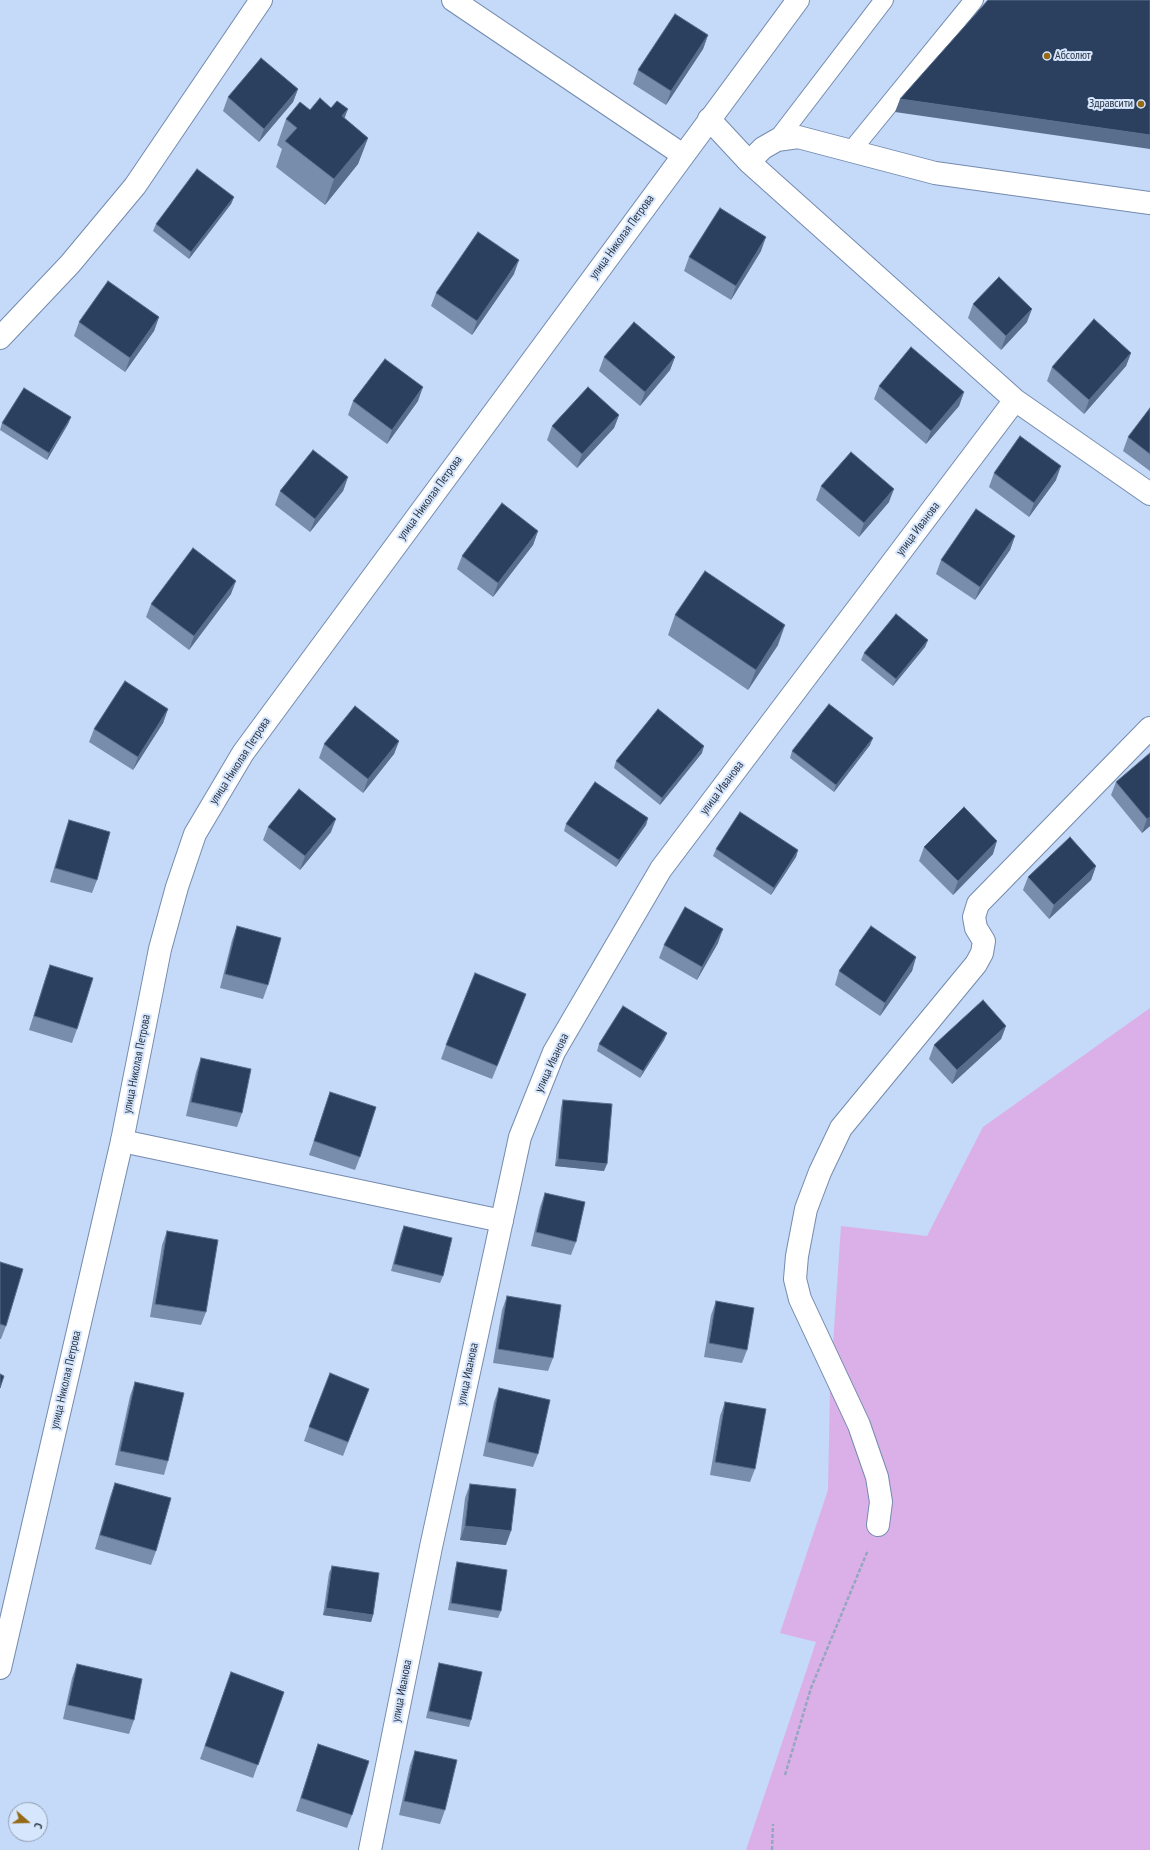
<!DOCTYPE html>
<html>
<head>
<meta charset="utf-8">
<style>
  body { margin:0 }
  #map { position:relative; width:1150px; height:1850px; overflow:hidden; background:#c5d9f8; font-family:"PT Sans Narrow",sans-serif }
  canvas { display:block }
  .north { position:absolute; left:8px; top:1802px; width:40px; height:40px; box-sizing:border-box; background:#d6e6fd; border:1px solid #929fb3; border-radius:50%; rotate:110deg; font-size:11px; font-weight:700; line-height:16px; text-align:center; color:#2b3443 }
  .north::after { content:''; display:block; margin:auto; width:14px; height:18px; background:#956a16; clip-path:polygon(50% 0,100% 100%,50% 72%,0 100%) }
</style>
</head>
<body>
<div id="map">
<canvas width="1150" height="1850"></canvas>
<div class="north">С</div>
</div>
<script>
const ctx = document.querySelector('canvas').getContext('2d');
ctx.lineJoin = 'round';
function fill(path, color) { ctx.fillStyle = color; ctx.fill(path, 'evenodd'); }
const poly = rows => new Path2D(rows.map(r => 'M' + r).join(''));
function strokePath(path, color, width, dash) { ctx.strokeStyle = color; ctx.lineWidth = width; ctx.lineCap = dash ? 'butt' : 'round'; ctx.setLineDash(dash || []); ctx.stroke(path); }
function label(font, color, halo, rows, align = 'center') {
  ctx.font = font + ' "PT Sans Narrow",sans-serif'; ctx.lineWidth = 4; ctx.setLineDash([]); ctx.textBaseline = 'middle'; ctx.strokeStyle = halo; ctx.fillStyle = color; for (const [text, x, y, turn = 0] of rows) {
    ctx.save(); ctx.translate(x, y); ctx.rotate((+turn || 0) * Math.PI / 180); ctx.textAlign = isNaN(turn) ? turn : align; if (halo) ctx.strokeText(text, 0, 0); ctx.fillText(text, 0, 0); ctx.restore();
  }
}
fill(poly([
  [1150,1008,1150,1850,746,1850,816,1642,780,1633,828,1490,830,1389,841,1226,927,1236,983,1127]
]), '#dbb0e8');
const service = poly([
  [777,140,884,0],
  [851,151,974,0]
]);
const minor = poly([
  [453,0,683,155],
  [709,119,749,162,1015,400,1150,494],
  [749,162,763,148,777,140,798,137,935,173,1150,203],
  [0,338,70,264,135,186,261,0],
  [122,1141,502,1221],
  [878,1525,881,1502,877,1477,859,1425,800,1299,795,1279,797,1256,806,1209,820,1172,841,1128,976,964,982,953,984,941,976,928,974,917,978,904,1150,728],
  [370,1850,431,1547,520,1137,554,1052,661,869,1015,400]
]);
const secondary = poly([
  [0,1668,122,1141,160,949,177,887,195,834,243,753,798,0]
]);
strokePath(service, '#748baf', 20);
strokePath(minor, '#748baf', 24);
strokePath(secondary, '#748baf', 24);
strokePath(poly([
  [785,1775,811,1688,868,1550],
  [772,1850,773,1824]
]), '#95a6c0', 2.5, [4, 2]);
strokePath(service, '#fff', 18);
strokePath(minor, '#fff', 22);
strokePath(secondary, '#fff', 22);
fill(poly([
  [708,35,703,49,666,105,633,84,638,70],
  [298,89,293,102,259,142,223,111,228,97],
  [331,108,344,118,368,138,358,164,325,205,276,167,282,149,277,145,286,119,310,110],
  [234,197,231,204,189,259,153,231,156,224],
  [761,251,731,300,684,271,689,257],
  [514,274,472,335,431,306,436,293],
  [973,304,1027,322,1001,350,968,318],
  [159,317,154,331,125,372,74,336,79,322],
  [1131,353,1126,366,1084,414,1047,381,1052,367],
  [604,357,675,357,670,370,640,406,599,371],
  [879,386,964,392,959,406,926,444,874,399],
  [353,401,418,401,387,444,348,415],
  [1150,408,1150,471,1123,451,1128,437],
  [619,415,614,428,577,468,547,440,552,426],
  [71,417,68,424,47,460,0,430,2,423],
  [994,473,1056,480,1029,517,989,487],
  [348,477,343,491,310,532,275,505,280,491],
  [821,486,889,502,859,537,816,500],
  [538,531,533,545,493,597,457,569,462,556],
  [1015,536,1010,550,975,600,936,574,941,560],
  [231,594,189,650,146,617,151,604],
  [675,615,778,645,748,690,668,635],
  [928,640,925,647,893,686,861,660,864,653],
  [168,709,163,723,133,770,89,742,94,729],
  [399,741,394,754,363,793,319,758,324,744],
  [870,745,834,792,790,758,792,751],
  [702,753,660,805,614,768,616,761],
  [1150,753,1150,826,1142,833,1111,795,1116,782],
  [648,818,646,825,616,867,564,831,566,824],
  [69,820,97,880,92,893,50,882,64,834],
  [268,827,331,832,300,870,263,840],
  [924,847,993,854,953,895,919,861],
  [716,849,798,850,796,857,771,895,713,856],
  [1096,866,1091,880,1049,919,1023,890,1028,877],
  [237,926,268,985,263,999,220,988,232,940],
  [718,943,697,980,659,958,664,945],
  [916,957,912,971,880,1016,835,985,839,971],
  [50,965,77,1029,72,1043,29,1030,45,979],
  [526,994,492,1079,441,1059,446,1045],
  [1006,1026,1001,1039,952,1084,929,1059,934,1045],
  [667,1033,664,1040,640,1078,597,1051,599,1044],
  [201,1058,242,1113,237,1127,186,1116,196,1072],
  [330,1092,360,1157,355,1170,309,1155],
  [563,1100,604,1171,555,1166,561,1107],
  [545,1193,576,1242,571,1255,531,1246,540,1207],
  [404,1226,443,1276,440,1283,391,1271,401,1233],
  [167,1231,206,1312,201,1325,150,1317,162,1245],
  [0,1262,6,1326,1,1339,0,1339],
  [507,1296,553,1358,548,1371,493,1363,502,1310],
  [716,1301,747,1350,742,1363,704,1357,711,1315],
  [135,1382,168,1461,164,1475,115,1465,130,1396],
  [499,1388,538,1454,533,1467,483,1456,494,1402],
  [369,1389,343,1456,304,1441,309,1427],
  [725,1402,755,1469,750,1482,710,1475,720,1416],
  [115,1483,156,1551,151,1565,95,1549,110,1497],
  [470,1484,506,1545,460,1540,465,1498],
  [457,1562,501,1611,498,1618,448,1610,455,1569],
  [332,1566,373,1615,371,1622,323,1615,329,1573],
  [439,1663,471,1720,469,1727,426,1718,437,1670],
  [77,1664,134,1720,129,1734,63,1719,72,1678],
  [231,1672,284,1692,253,1778,200,1759],
  [318,1744,352,1815,347,1828,296,1811],
  [415,1751,445,1810,440,1824,399,1815,410,1765]
]), '#788cac');
fill(poly([
  [708,35,703,49,666,105,671,91],
  [298,89,293,102,259,142,264,129],
  [900,99,1150,135,1150,149,895,112],
  [348,109,338,135,342,116],
  [368,138,358,164,325,205,334,179],
  [234,197,231,204,189,259,191,252],
  [766,237,761,251,731,300,736,286],
  [519,260,514,274,472,335,477,321],
  [1032,309,1027,322,1001,350,1006,336],
  [159,317,154,331,125,372,130,358],
  [1131,353,1126,366,1084,414,1089,400],
  [675,357,670,370,640,406,645,392],
  [423,387,418,401,387,444,392,430],
  [964,392,959,406,926,444,931,431],
  [619,415,614,428,577,468,582,454],
  [71,417,68,424,47,460,49,453],
  [1061,466,1056,480,1029,517,1034,503],
  [348,477,343,491,310,532,315,519],
  [894,489,889,502,859,537,864,523],
  [538,531,533,545,493,597,498,583],
  [1015,536,1010,550,975,600,980,587],
  [236,581,231,594,189,650,194,636],
  [785,625,778,645,748,690,756,670],
  [928,640,925,647,893,686,896,679],
  [168,709,163,723,133,770,138,757],
  [873,738,870,745,834,792,836,785],
  [399,741,394,754,363,793,368,779],
  [704,746,702,753,660,805,662,798],
  [1150,817,1150,826,1142,833,1147,819],
  [648,818,646,825,616,867,619,860],
  [336,819,331,832,300,870,305,856],
  [997,841,993,854,953,895,958,881],
  [798,850,796,857,771,895,774,888],
  [1096,866,1091,880,1049,919,1054,905],
  [723,929,718,943,697,980,702,967],
  [916,957,912,971,880,1016,885,1003],
  [526,994,521,1007,492,1079,497,1066],
  [1006,1026,1001,1039,952,1084,957,1070],
  [667,1033,664,1040,640,1078,643,1071],
  [558,1159,607,1164,604,1171,555,1166],
  [465,1526,511,1531,506,1545,460,1540],
  [326,1608,373,1615,371,1622,323,1615]
]), '#596e8d');
const building = poly([
  [988,0,1150,0,1150,135,900,99,988,0],
  [675,14,708,35,671,91,638,70,675,14],
  [261,58,298,89,264,129,228,97,261,58],
  [320,98,331,108,337,101,348,109,342,116,368,138,334,179,285,141,297,128,286,119,300,102,310,110,320,98],
  [197,169,234,197,191,252,156,224,197,169],
  [720,208,766,237,736,286,689,257,720,208],
  [478,232,519,260,477,321,436,293,478,232],
  [999,277,1032,309,1006,336,973,304,999,277],
  [108,281,159,317,130,358,79,322,108,281],
  [1094,319,1131,353,1089,400,1052,367,1094,319],
  [634,322,675,357,645,392,604,357,634,322],
  [911,347,964,392,931,431,879,386,911,347],
  [385,359,423,387,392,430,353,401,385,359],
  [588,387,619,415,582,454,552,426,588,387],
  [24,388,71,417,49,453,2,423,24,388],
  [1150,408,1150,454,1128,437,1150,408],
  [1020,436,1061,466,1034,503,994,473,1020,436],
  [313,450,348,477,315,519,280,491,313,450],
  [851,452,894,489,864,523,821,486,851,452],
  [502,503,538,531,498,583,462,556,502,503],
  [976,509,1015,536,980,587,941,560,976,509],
  [193,548,236,581,194,636,151,604,193,548],
  [705,571,785,625,756,670,675,615,705,571],
  [896,614,928,640,896,679,864,653,896,614],
  [125,681,168,709,138,757,94,729,125,681],
  [829,704,873,738,836,785,792,751,829,704],
  [355,706,399,741,368,779,324,744,355,706],
  [658,709,704,746,662,798,616,761,658,709],
  [1150,753,1150,817,1147,819,1116,782,1150,753],
  [595,782,648,818,619,860,566,824,595,782],
  [299,789,336,819,305,856,268,827,299,789],
  [964,807,997,841,958,881,924,847,964,807],
  [740,812,798,850,774,888,716,849,740,812],
  [69,820,110,832,97,880,55,868,69,820],
  [1070,837,1096,866,1054,905,1028,877,1070,837],
  [685,907,723,929,702,967,664,945,685,907],
  [237,926,281,938,268,985,225,974,237,926],
  [871,926,916,957,885,1003,839,971,871,926],
  [50,965,93,978,77,1029,34,1016,50,965],
  [475,973,526,994,497,1066,446,1045,475,973],
  [983,1000,1006,1026,957,1070,934,1045,983,1000],
  [623,1006,667,1033,643,1071,599,1044,623,1006],
  [201,1058,251,1069,242,1113,191,1102,201,1058],
  [330,1092,376,1107,360,1157,314,1141,330,1092],
  [563,1100,612,1104,607,1164,558,1159,563,1100],
  [545,1193,585,1202,576,1242,536,1232,545,1193],
  [404,1226,452,1238,443,1276,394,1264,404,1226],
  [167,1231,218,1240,206,1312,155,1304,167,1231],
  [0,1262,23,1269,6,1326,0,1324,0,1262],
  [507,1296,561,1305,553,1358,498,1349,507,1296],
  [716,1301,754,1308,747,1350,709,1343,716,1301],
  [330,1373,369,1389,348,1442,309,1427,330,1373],
  [0,1374,4,1376,0,1388,0,1374],
  [135,1382,184,1393,168,1461,120,1451,135,1382],
  [499,1388,550,1400,538,1454,488,1442,499,1388],
  [725,1402,766,1409,755,1469,715,1462,725,1402],
  [115,1483,171,1498,156,1551,100,1535,115,1483],
  [470,1484,516,1489,511,1531,465,1526,470,1484],
  [457,1562,507,1570,501,1611,451,1603,457,1562],
  [332,1566,379,1573,373,1615,326,1608,332,1566],
  [439,1663,482,1672,471,1720,429,1711,439,1663],
  [77,1664,142,1679,134,1720,68,1705,77,1664],
  [231,1672,284,1692,258,1765,205,1746,231,1672],
  [318,1744,369,1761,352,1815,301,1798,318,1744],
  [415,1751,457,1760,445,1810,404,1801,415,1751]
]);
fill(building, '#2b405f');
strokePath(building, '#596e8d', 1);
for (const [x, y, r, color] of [
  [1047,56,4,"#956a16"],
  [1141,104,4,"#956a16"]
]) { const dot = new Path2D(); dot.arc(x, y, r, 0, 2 * Math.PI); ctx.fillStyle = color; ctx.fill(dot); strokePath(dot, '#d6e6fd', 1.5); }
label('12px', '#2b3443', '#d6e6fd', [
  ["Абсолют",1055,56],
  ["Здравсити",1133,104,"right"]
], 'left');
label('12px', '#2b3443', '#d6e6fd', [
  ["улица Николая Петрова",622,237,-54],
  ["улица Николая Петрова",430,498,-54],
  ["улица Иванова",918,529,-53],
  ["улица Николая Петрова",240,761,-57],
  ["улица Иванова",722,788,-53],
  ["улица Иванова",552,1063,-65],
  ["улица Николая Петрова",137,1064,-79],
  ["улица Иванова",468,1374,-78],
  ["улица Николая Петрова",66,1380,-77],
  ["улица Иванова",402,1691,-79]
]);
</script>
</body>
</html>
